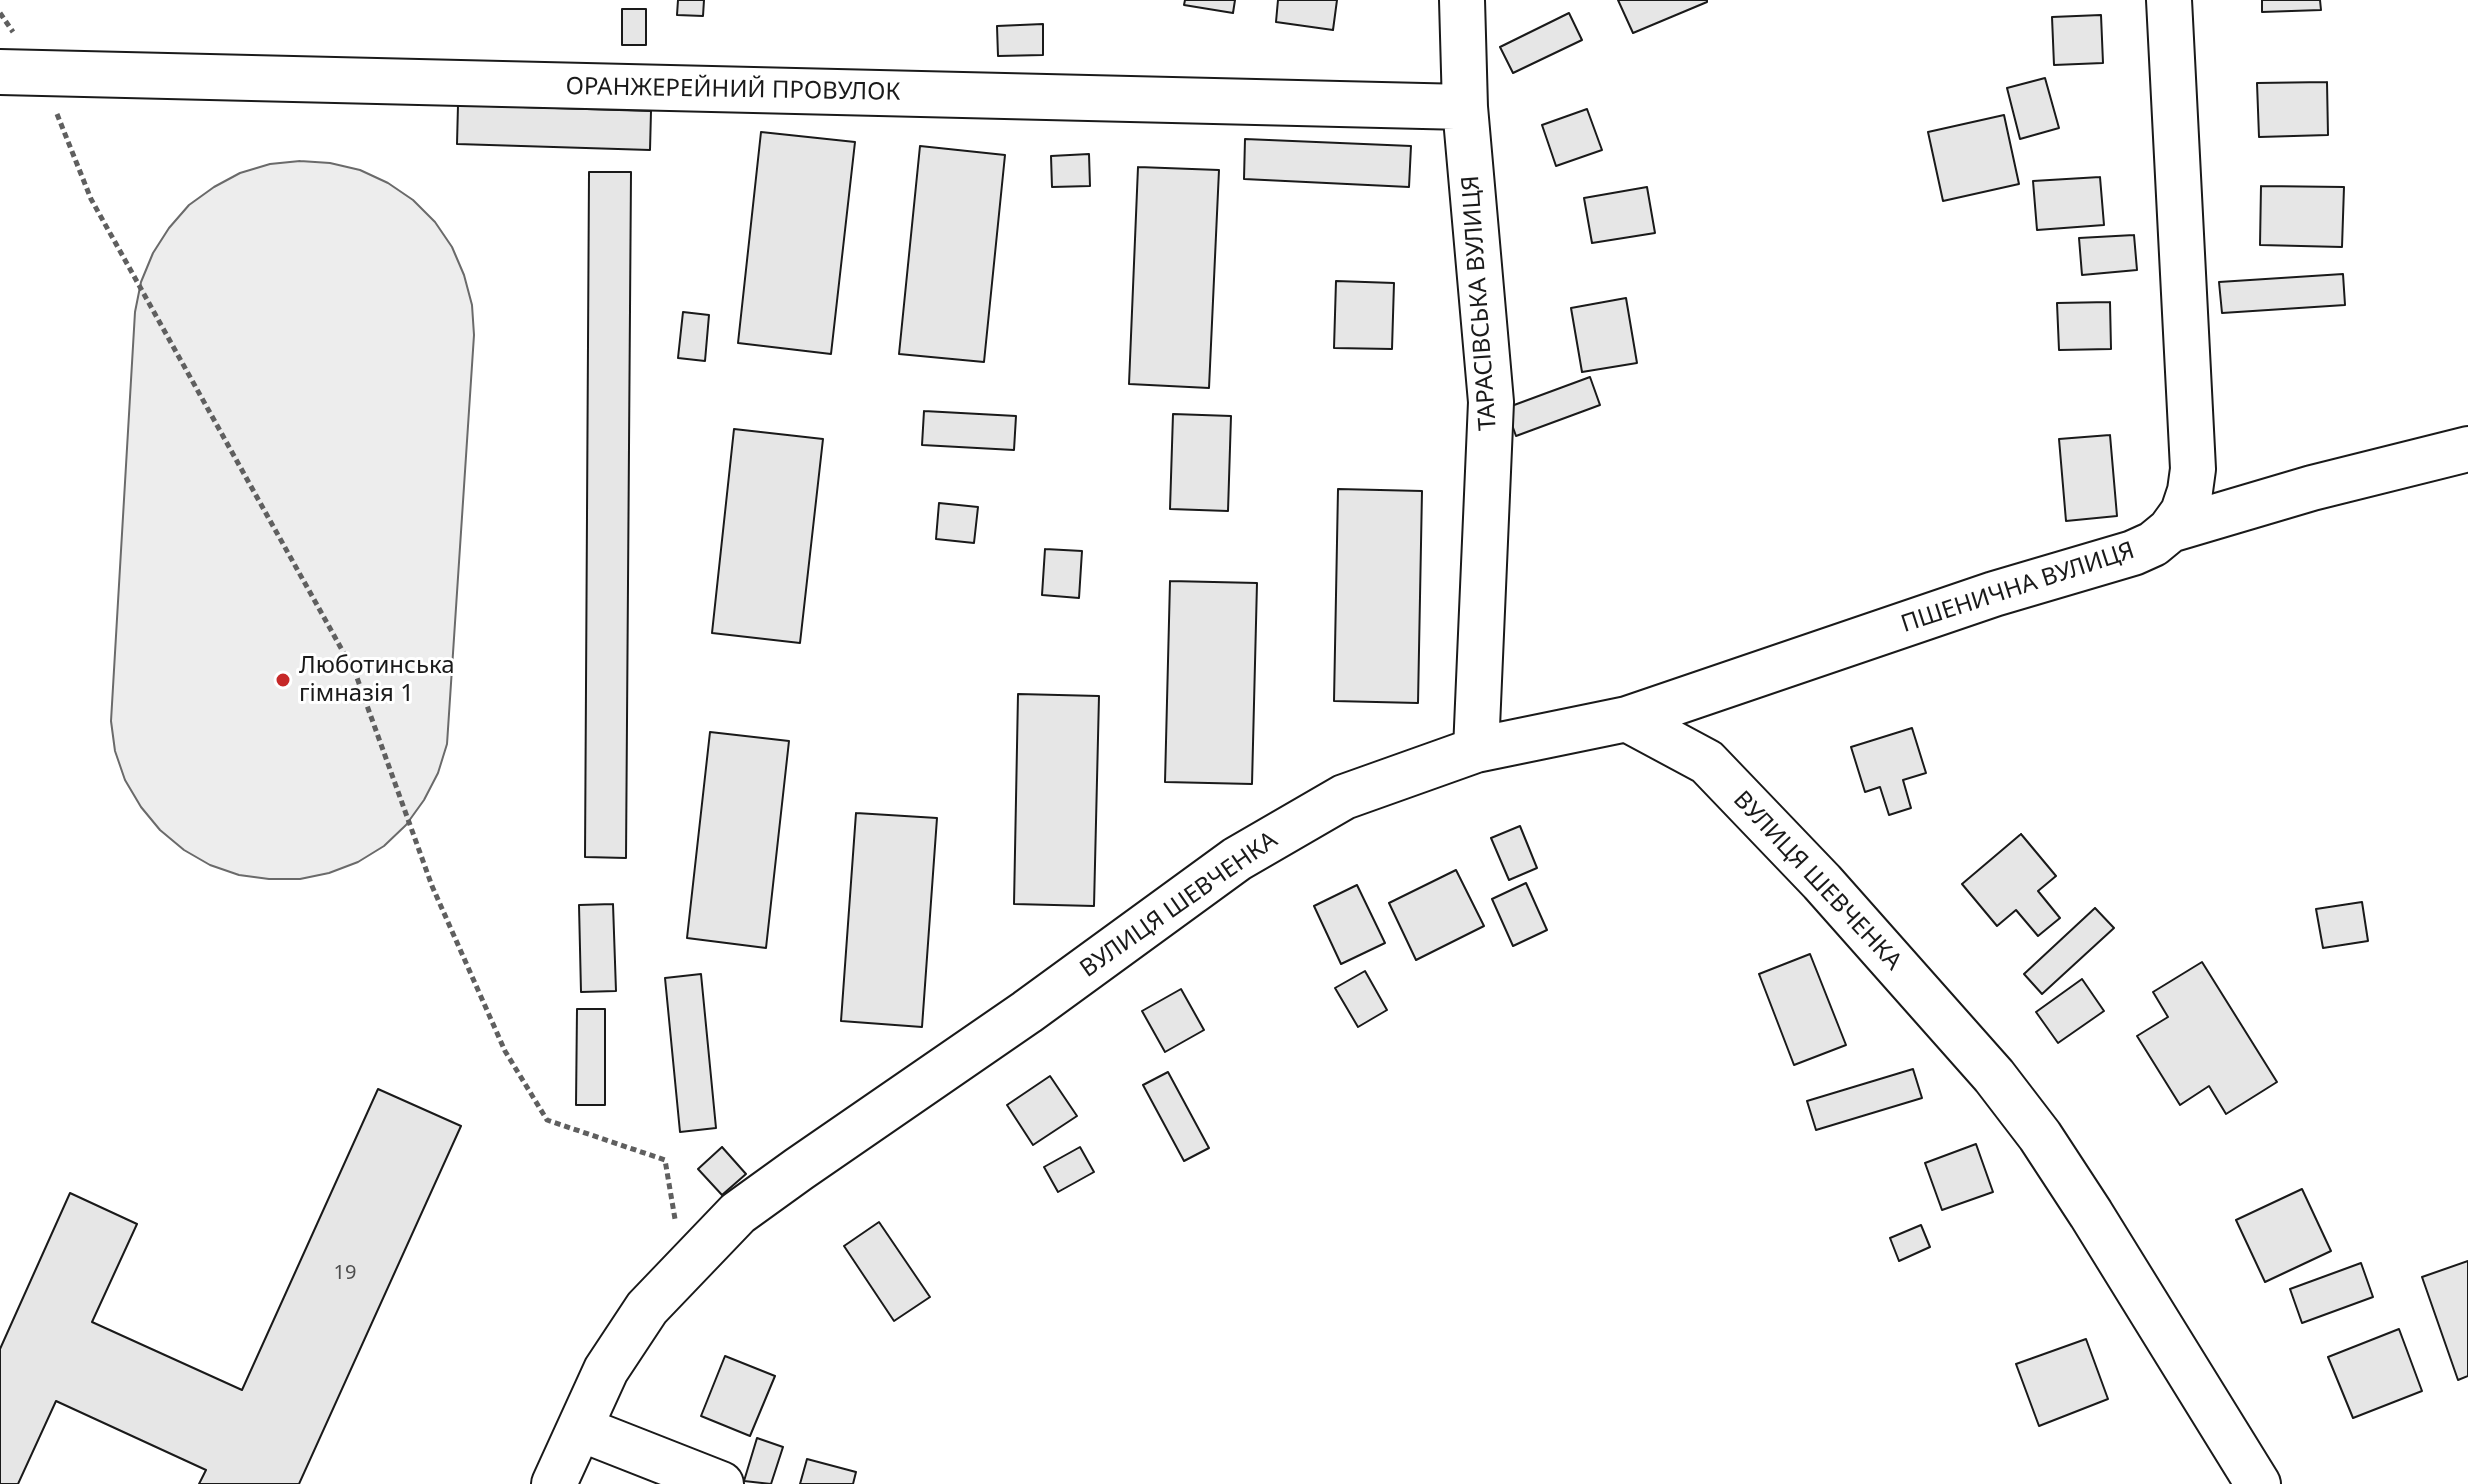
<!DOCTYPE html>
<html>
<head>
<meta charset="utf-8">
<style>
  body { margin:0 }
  canvas { display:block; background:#fff }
</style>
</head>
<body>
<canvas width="2468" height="1484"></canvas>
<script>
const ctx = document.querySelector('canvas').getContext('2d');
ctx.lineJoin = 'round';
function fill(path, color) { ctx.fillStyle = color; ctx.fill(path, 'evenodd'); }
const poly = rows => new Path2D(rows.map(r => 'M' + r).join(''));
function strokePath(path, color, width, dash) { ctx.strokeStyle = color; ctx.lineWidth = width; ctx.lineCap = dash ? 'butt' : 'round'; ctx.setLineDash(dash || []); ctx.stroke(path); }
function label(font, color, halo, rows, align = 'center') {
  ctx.font = font + ' "Noto Sans",sans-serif'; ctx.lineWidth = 6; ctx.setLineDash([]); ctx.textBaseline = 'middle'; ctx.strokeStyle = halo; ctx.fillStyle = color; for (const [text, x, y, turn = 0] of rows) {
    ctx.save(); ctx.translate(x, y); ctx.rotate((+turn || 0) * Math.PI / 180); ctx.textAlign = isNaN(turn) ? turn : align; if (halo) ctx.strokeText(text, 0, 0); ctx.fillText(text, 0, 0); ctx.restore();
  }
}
const built = poly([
  [300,161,330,163,360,170,388,183,413,200,435,222,452,247,464,275,472,305,474,335,447,744,438,773,424,800,406,825,384,846,358,862,329,873,300,879,269,879,239,875,210,865,184,850,160,830,141,807,125,780,115,751,111,721,135,312,141,282,153,253,169,228,189,205,214,187,240,173,270,164,300,161]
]);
fill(built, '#ededed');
strokePath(built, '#6a6a6a', 2);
const building = poly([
  [678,0,704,0,703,16,677,15,678,0],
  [1185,0,1235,0,1233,13,1184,5,1185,0],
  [1278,0,1337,0,1333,30,1276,22,1278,0],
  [1618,0,1707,0,1707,2,1633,33,1618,0],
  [2262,0,2320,0,2321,10,2262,12,2262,0],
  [622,9,646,9,646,45,622,45,622,9],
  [1569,13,1582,40,1513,73,1500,47,1569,13],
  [2101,15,2103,63,2054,65,2052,17,2101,15],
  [1043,24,1043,55,998,56,997,26,1043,24],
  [2045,78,2059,128,2020,139,2007,88,2045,78],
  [2327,82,2328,135,2259,137,2257,83,2327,82],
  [458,105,651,111,650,150,457,144,458,105],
  [1587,109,1602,150,1556,166,1542,125,1587,109],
  [2004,115,2019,184,1943,201,1928,132,2004,115],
  [761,132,855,142,831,354,738,343,761,132],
  [1245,139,1411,146,1409,187,1244,179,1245,139],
  [920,146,1005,155,984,362,899,354,920,146],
  [1089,154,1090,186,1052,187,1051,156,1089,154],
  [1138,167,1219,170,1209,388,1129,384,1138,167],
  [589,172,631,172,626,858,585,857,589,172],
  [2100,177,2104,225,2037,230,2033,181,2100,177],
  [2261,186,2344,187,2342,247,2260,245,2261,186],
  [1647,187,1655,233,1592,243,1584,198,1647,187],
  [2134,235,2137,270,2082,275,2079,238,2134,235],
  [2343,274,2345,305,2222,313,2219,282,2343,274],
  [1336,281,1394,283,1392,349,1334,348,1336,281],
  [1626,298,1637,363,1582,372,1571,308,1626,298],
  [2110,302,2111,349,2059,350,2057,303,2110,302],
  [683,312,709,315,705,361,678,358,683,312],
  [1590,377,1600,405,1516,436,1506,408,1590,377],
  [924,411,1016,416,1014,450,922,445,924,411],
  [1173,414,1231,416,1228,511,1170,509,1173,414],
  [734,429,823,439,800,643,712,633,734,429],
  [2110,435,2117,516,2066,521,2059,439,2110,435],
  [1338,489,1422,491,1418,703,1334,701,1338,489],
  [939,503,978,507,974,543,936,539,939,503],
  [1045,549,1082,551,1079,598,1042,595,1045,549],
  [1170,581,1257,583,1252,784,1165,782,1170,581],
  [1018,694,1099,696,1094,906,1014,904,1018,694],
  [1912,728,1926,773,1903,780,1911,808,1889,815,1880,787,1865,792,1851,747,1912,728],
  [710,732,789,741,766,948,687,938,710,732],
  [856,813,937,818,922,1027,841,1021,856,813],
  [1520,826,1537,868,1509,880,1491,838,1520,826],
  [2021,834,2056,876,2038,891,2060,918,2038,936,2016,910,1997,926,1962,884,2021,834],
  [1456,870,1484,926,1416,960,1389,903,1456,870],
  [1526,883,1547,930,1513,946,1492,899,1526,883],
  [1357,885,1385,943,1341,964,1314,906,1357,885],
  [2362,902,2368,941,2323,948,2316,909,2362,902],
  [613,904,616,991,581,992,579,905,613,904],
  [2095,908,2114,928,2042,994,2024,974,2095,908],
  [1810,954,1846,1045,1794,1065,1759,974,1810,954],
  [2202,962,2277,1082,2226,1114,2209,1086,2180,1105,2137,1036,2168,1017,2153,992,2202,962],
  [1365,971,1387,1010,1358,1027,1335,988,1365,971],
  [701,974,716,1128,680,1132,665,978,701,974],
  [2082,979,2104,1011,2058,1043,2036,1012,2082,979],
  [1181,989,1204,1030,1165,1052,1142,1011,1181,989],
  [577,1009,605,1009,605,1105,576,1105,577,1009],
  [1913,1069,1922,1098,1816,1130,1807,1101,1913,1069],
  [1168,1072,1209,1148,1184,1161,1143,1085,1168,1072],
  [1050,1076,1077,1116,1033,1145,1007,1105,1050,1076],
  [378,1089,461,1126,299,1484,199,1484,206,1470,56,1401,18,1484,0,1484,0,1349,70,1193,137,1224,92,1322,242,1390,378,1089],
  [1976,1144,1993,1192,1942,1210,1925,1163,1976,1144],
  [722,1147,746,1174,722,1195,698,1169,722,1147],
  [1080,1147,1094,1172,1058,1192,1044,1167,1080,1147],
  [2302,1189,2331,1251,2265,1282,2236,1220,2302,1189],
  [879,1222,930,1297,894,1321,844,1246,879,1222],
  [1921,1225,1930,1247,1899,1261,1890,1238,1921,1225],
  [2468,1261,2468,1376,2458,1380,2422,1277,2468,1261],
  [2361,1263,2373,1297,2302,1323,2290,1289,2361,1263],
  [2399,1329,2422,1391,2353,1418,2328,1357,2399,1329],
  [2086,1339,2108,1399,2039,1426,2016,1364,2086,1339],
  [725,1356,775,1376,750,1436,701,1416,725,1356],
  [757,1438,783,1447,771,1484,744,1481,757,1438],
  [807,1459,856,1472,853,1484,800,1484,807,1459]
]);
fill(building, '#e6e6e6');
strokePath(building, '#1a1a1a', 2);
const minor = poly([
  [1462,0,1465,107,1491,402,1476,750],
  [0,72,1465,107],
  [2170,530,2312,488,2468,449],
  [1627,719,1994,594,2133,553,2153,544,2170,530,2183,512,2190,491,2193,469,2169,0],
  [581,1429,721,1484],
  [554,1484,606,1370,647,1308,738,1213,799,1169,1027,1012,1237,859,1344,797,1476,750,1627,719,1707,762,1822,882,1994,1076,2040,1136,2091,1214,2258,1484]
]);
strokePath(minor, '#1a1a1a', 48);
strokePath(poly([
  [0,13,13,32],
  [57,114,91,199,356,675,432,886,505,1051,547,1120,665,1160,675,1219]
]), '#5f5f5f', 5, [6, 4]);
strokePath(minor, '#fff', 44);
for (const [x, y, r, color] of [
  [283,680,8,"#c62828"]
]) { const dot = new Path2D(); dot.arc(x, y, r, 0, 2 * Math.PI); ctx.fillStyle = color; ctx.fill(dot); strokePath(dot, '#fff', 3); }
label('20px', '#4d4d4d', null, [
  ["19",345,1273]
]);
label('24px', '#1a1a1a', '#fff', [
  ["ОРАНЖЕРЕЙНИЙ ПРОВУЛОК",733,90,1],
  ["ТАРАСІВСЬКА ВУЛИЦЯ",1480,303,-94],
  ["ПШЕНИЧНА ВУЛИЦЯ",2018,588,-18],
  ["ВУЛИЦЯ ШЕВЧЕНКА",1817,881,47],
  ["ВУЛИЦЯ ШЕВЧЕНКА",1179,905,-35]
]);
label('24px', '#1a1a1a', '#fff', [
  ["Люботинська",299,666],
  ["гiмназiя 1",299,694]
], 'left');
</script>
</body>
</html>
